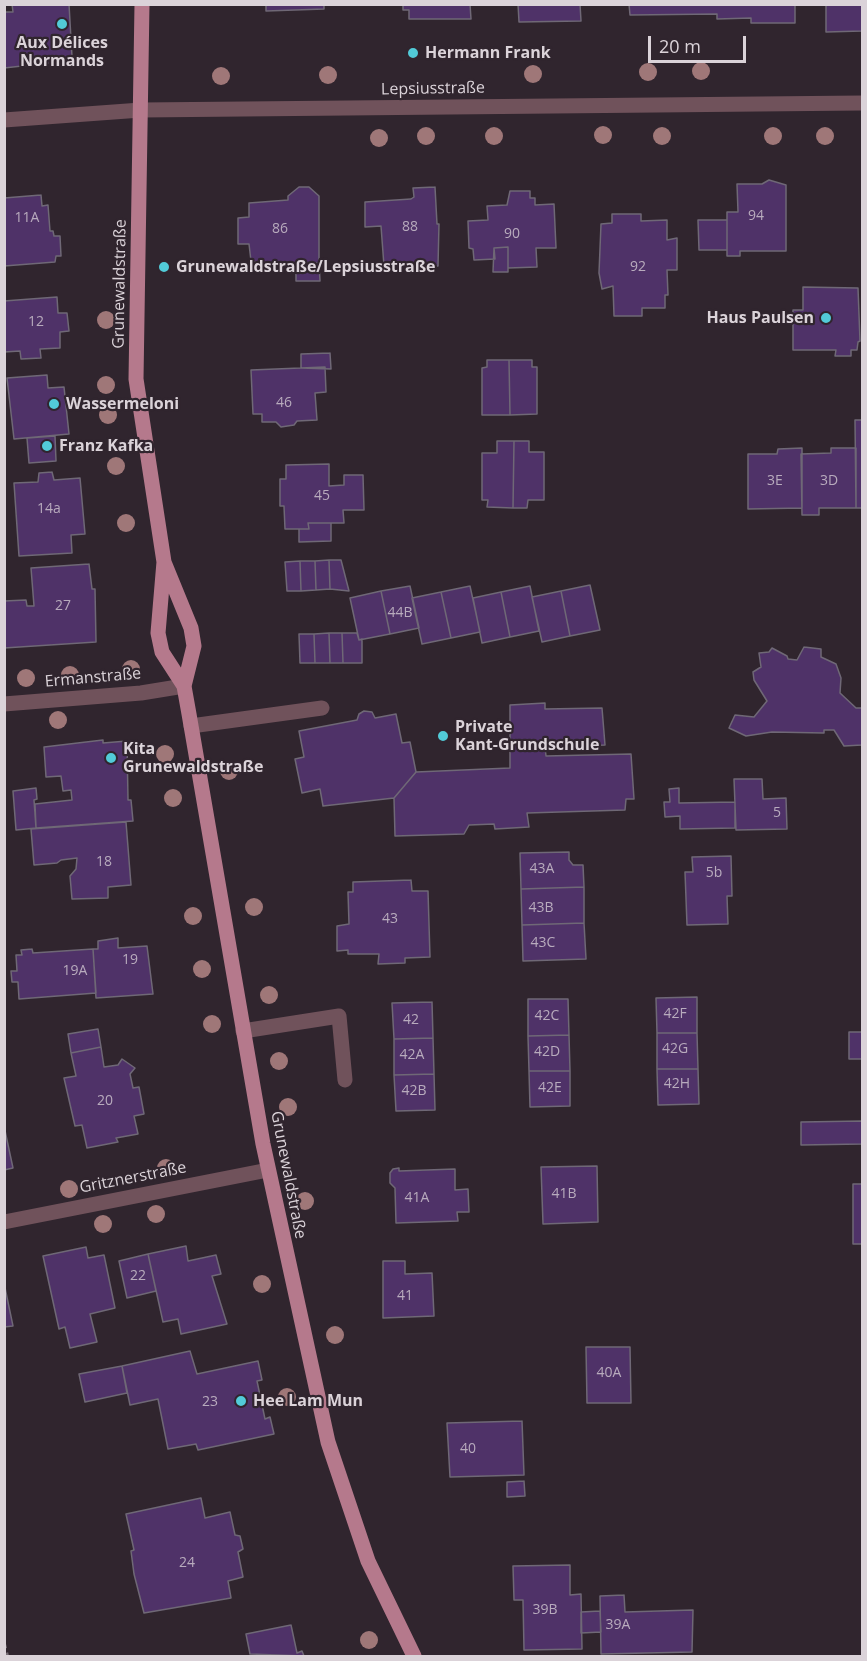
<!DOCTYPE html>
<html>
<head>
<meta charset="utf-8">
<style>
  body { margin:0 }
  #map { position:relative; width:867px; height:1661px; overflow:hidden; background:#30252e; font-family:"Open Sans",sans-serif }
  canvas { display:block }
  .frame { position:absolute; inset:0; border:6px solid #dbd3d9; pointer-events:none }
  .scale { position:absolute; left:648px; top:36px; width:98px; height:27px; box-sizing:border-box; border:3px solid #dbd3d9; border-top:0; padding-left:8px; font-size:18px; line-height:21px; white-space:nowrap; color:#dbd3d9; -webkit-text-stroke:4px #30252e; paint-order:stroke }
</style>
</head>
<body>
<div id="map">
<canvas width="867" height="1661"></canvas>
<div class="frame"></div>
<div class="scale">20 m</div>
</div>
<script>
const ctx = document.querySelector('canvas').getContext('2d');
ctx.lineJoin = 'round';
function fill(path, color) { ctx.fillStyle = color; ctx.fill(path, 'evenodd'); }
const poly = rows => new Path2D(rows.map(r => 'M' + r).join(''));
function strokePath(path, color, width, dash) { ctx.strokeStyle = color; ctx.lineWidth = width; ctx.lineCap = dash ? 'butt' : 'round'; ctx.setLineDash(dash || []); ctx.stroke(path); }
function label(font, color, halo, rows, align = 'center') {
  ctx.font = font + ' "Open Sans",sans-serif'; ctx.lineWidth = 4.5; ctx.setLineDash([]); ctx.textBaseline = 'middle'; ctx.strokeStyle = halo; ctx.fillStyle = color; for (const [text, x, y, turn = 0] of rows) {
    ctx.save(); ctx.translate(x, y); ctx.rotate((+turn || 0) * Math.PI / 180); ctx.textAlign = isNaN(turn) ? turn : align; if (halo) ctx.strokeText(text, 0, 0); ctx.fillText(text, 0, 0); ctx.restore();
  }
}
const building = poly([
  [12,4,69,4,72,57,67,61,4,68,4,12,13,12,12,4],
  [266,4,324,4,324,9,266,11,266,4],
  [403,4,470,4,471,19,409,19,409,10,403,10,403,4],
  [518,4,580,4,581,21,519,22,518,4],
  [629,4,795,4,795,23,751,23,751,18,717,19,717,14,630,15,629,4],
  [826,4,862,4,862,31,826,32,826,4],
  [769,180,786,185,786,251,740,251,740,256,727,256,727,212,738,212,737,184,762,184,769,180],
  [299,187,309,187,319,196,319,263,274,265,251,261,249,244,238,244,238,218,249,217,249,203,288,200,288,196,299,187],
  [435,187,437,224,439,224,438,266,384,266,381,226,365,227,365,202,411,199,414,197,413,188,435,187],
  [510,191,530,191,530,198,535,198,535,205,554,204,556,248,536,248,537,267,508,268,508,247,494,248,495,259,474,260,473,249,469,248,468,221,488,220,487,206,507,205,510,191],
  [41,195,42,206,48,205,50,231,53,231,54,236,60,236,61,256,56,256,55,262,4,266,4,198,41,195],
  [612,214,641,214,641,221,667,220,667,240,677,238,677,270,667,270,668,295,665,295,665,308,642,308,642,316,614,316,613,286,602,289,599,273,601,224,612,223,612,214],
  [698,220,727,220,727,250,699,250,698,220],
  [508,247,508,272,493,272,494,248,508,247],
  [299,263,319,263,320,281,296,281,296,265,299,263],
  [803,287,858,288,860,341,858,342,857,350,851,350,851,356,835,356,836,350,793,350,793,310,803,310,803,287],
  [57,297,58,313,67,313,69,331,60,332,60,348,40,349,41,358,21,359,20,351,4,352,4,301,57,297],
  [330,353,331,369,301,368,301,354,330,353],
  [487,360,509,360,510,415,482,415,482,368,487,367,487,360],
  [509,360,532,360,532,367,537,367,537,414,510,415,509,360],
  [325,367,326,392,315,393,317,420,297,421,294,425,281,427,276,422,262,422,262,414,253,414,251,370,325,367],
  [47,375,48,388,64,387,69,434,14,439,7,378,47,375],
  [855,420,862,420,862,508,856,508,855,420],
  [55,436,56,461,29,463,27,438,55,436],
  [497,441,514,441,513,508,487,507,488,500,482,500,482,453,497,453,497,441],
  [514,441,529,441,529,452,544,452,544,500,528,500,527,508,513,508,514,441],
  [802,448,802,508,748,509,748,454,777,454,778,449,802,448],
  [831,448,856,448,856,508,819,508,819,515,802,515,801,454,831,453,831,448],
  [329,464,329,486,344,485,344,475,363,475,364,510,343,510,344,523,308,523,309,529,285,529,284,506,280,506,280,479,286,479,286,465,329,464],
  [52,472,54,480,80,478,85,534,71,535,72,553,19,556,14,483,38,482,39,473,52,472],
  [308,523,331,523,331,541,299,542,299,529,309,529,308,523],
  [329,560,341,560,349,591,330,589,329,560],
  [329,560,330,589,316,590,315,561,329,560],
  [300,561,315,561,316,590,301,591,300,561],
  [300,561,301,591,287,591,285,562,300,561],
  [89,564,92,589,95,589,96,642,4,648,4,601,26,600,27,606,34,606,31,568,89,564],
  [590,585,600,630,570,636,561,591,590,585],
  [410,586,419,628,390,634,381,591,410,586],
  [470,586,480,632,451,638,441,592,470,586],
  [530,586,539,631,510,637,501,592,530,586],
  [381,591,390,634,359,640,350,598,381,591],
  [561,591,570,636,542,642,532,597,561,591],
  [441,592,451,638,422,644,412,598,441,592],
  [501,592,510,637,482,643,473,598,501,592],
  [329,633,330,663,315,663,314,634,329,633],
  [329,633,342,633,343,663,330,663,329,633],
  [342,633,357,633,359,640,362,639,362,663,343,663,342,633],
  [299,634,314,634,315,663,300,663,299,634],
  [804,647,821,649,821,657,836,664,841,678,840,693,856,708,862,708,862,745,844,746,834,730,824,730,824,733,772,732,746,736,729,728,735,715,754,717,767,701,754,680,753,672,761,667,759,653,769,652,772,648,787,656,788,659,797,660,804,647],
  [545,703,545,709,602,708,605,745,545,747,546,756,631,754,634,799,626,799,625,810,527,813,529,827,495,829,494,824,469,825,464,834,395,836,394,798,416,772,510,768,510,705,545,703],
  [364,711,372,712,375,718,396,714,402,743,410,742,416,772,394,798,323,806,320,789,302,793,295,759,304,757,299,731,357,720,359,714,364,711],
  [103,740,103,743,127,741,128,800,131,800,133,821,36,828,35,804,72,800,71,790,63,791,61,776,46,777,44,747,103,740],
  [734,779,762,779,763,799,786,798,787,829,736,830,734,779],
  [36,788,37,799,34,800,36,828,16,830,13,791,36,788],
  [679,788,679,803,735,802,735,828,680,829,680,816,665,817,664,802,670,802,669,789,679,788],
  [126,822,131,885,108,887,108,898,72,899,70,876,76,869,77,858,61,860,57,863,34,865,31,829,126,822],
  [569,852,569,860,573,865,583,865,584,887,521,889,520,853,569,852],
  [731,856,732,896,727,896,728,924,687,925,685,872,693,872,692,857,731,856],
  [411,880,412,891,428,891,430,957,405,958,405,963,378,964,379,954,348,954,348,950,337,951,337,926,349,924,348,892,353,892,353,882,411,880],
  [584,887,584,923,522,925,521,889,584,887],
  [584,923,586,959,523,961,522,925,584,923],
  [118,938,118,948,147,946,153,994,96,998,93,949,98,949,98,941,118,938],
  [32,949,33,953,93,949,96,993,19,999,18,982,12,982,11,971,17,971,16,955,22,955,21,950,32,949],
  [697,997,697,1033,657,1033,656,998,697,997],
  [528,999,568,999,569,1035,528,1036,528,999],
  [432,1002,433,1038,394,1039,392,1003,432,1002],
  [98,1029,101,1047,71,1053,68,1034,98,1029],
  [849,1032,862,1032,862,1059,849,1059,849,1032],
  [657,1033,697,1033,698,1069,657,1069,657,1033],
  [569,1035,570,1071,529,1071,528,1036,569,1035],
  [433,1038,434,1074,394,1075,394,1039,433,1038],
  [101,1047,104,1067,118,1065,122,1059,135,1068,130,1074,133,1088,139,1087,144,1114,134,1116,138,1134,116,1138,118,1142,87,1148,82,1125,75,1126,64,1078,76,1076,71,1053,101,1047],
  [657,1069,698,1069,699,1104,658,1105,657,1069],
  [529,1071,570,1071,570,1106,530,1107,529,1071],
  [434,1074,435,1110,396,1111,394,1075,434,1074],
  [862,1121,862,1144,801,1145,801,1122,862,1121],
  [4,1126,13,1168,4,1170,4,1126],
  [597,1166,598,1222,543,1224,541,1167,597,1166],
  [399,1168,399,1171,455,1169,455,1190,468,1189,469,1212,457,1212,458,1221,396,1223,395,1188,390,1183,390,1173,393,1169,399,1168],
  [853,1184,862,1184,862,1244,853,1244,853,1184],
  [186,1246,188,1261,216,1255,221,1274,212,1276,227,1324,181,1334,178,1319,163,1322,148,1254,186,1246],
  [86,1247,88,1258,104,1255,115,1308,90,1314,97,1342,70,1348,65,1327,59,1329,43,1256,86,1247],
  [148,1254,156,1291,127,1298,119,1261,148,1254],
  [383,1261,405,1261,405,1274,432,1273,434,1316,383,1318,383,1261],
  [4,1283,13,1326,4,1327,4,1283],
  [586,1347,630,1347,631,1403,587,1403,586,1347],
  [190,1351,197,1374,258,1361,262,1380,257,1381,265,1419,270,1417,274,1434,198,1450,196,1444,168,1449,158,1399,130,1405,122,1366,190,1351],
  [122,1366,127,1393,85,1402,79,1374,122,1366],
  [522,1421,524,1475,450,1477,447,1423,522,1421],
  [524,1481,525,1496,507,1497,507,1482,524,1481],
  [201,1498,205,1518,230,1512,235,1535,240,1536,243,1549,238,1552,243,1577,228,1581,231,1598,144,1613,134,1574,131,1551,134,1550,126,1514,201,1498],
  [570,1565,570,1595,581,1594,582,1649,524,1650,523,1600,514,1600,513,1566,570,1565],
  [624,1595,625,1612,693,1610,692,1652,601,1654,600,1596,624,1595],
  [600,1611,601,1632,581,1633,581,1612,600,1611],
  [291,1625,297,1653,302,1651,304,1656,250,1654,246,1634,291,1625]
]);
fill(building, '#4f3268');
strokePath(building, '#6f6876', 1.5);
strokePath(poly([
  [4,1644,7,1656]
]), '#766c74', 4, [4.5, 4.5]);
strokePath(poly([
  [4,120,141,110,862,103],
  [4,704,141,693,184,686],
  [191,726,322,708],
  [243,1031,339,1016,345,1080],
  [4,1222,268,1170]
]), '#70525b', 15);
strokePath(poly([
  [142,4,136,379,164,562,158,633,162,652,184,686],
  [164,562,191,628,194,646,184,686,189,714,263,1144,328,1442,368,1561,414,1656]
]), '#b5798c', 15);
ctx.fillStyle = '#9f7778';
for (const [x, y] of [
  [701,71],
  [648,72],
  [533,74],
  [328,75],
  [221,76],
  [603,135],
  [426,136],
  [494,136],
  [662,136],
  [773,136],
  [825,136],
  [379,138],
  [106,320],
  [106,385],
  [108,415],
  [116,466],
  [126,523],
  [131,669],
  [70,675],
  [26,678],
  [58,720],
  [165,754],
  [229,771],
  [173,798],
  [254,907],
  [193,916],
  [202,969],
  [269,995],
  [212,1024],
  [279,1061],
  [288,1107],
  [166,1168],
  [69,1189],
  [305,1201],
  [156,1214],
  [103,1224],
  [262,1284],
  [335,1335],
  [287,1397],
  [369,1640]
]) { ctx.beginPath(); ctx.arc(x, y, 9, 0, 2 * Math.PI); ctx.fill(); }
for (const [x, y, r, color] of [
  [62,24,6,"#52cbd8"],
  [413,53,6,"#52cbd8"],
  [164,267,6,"#52cbd8"],
  [826,318,6,"#52cbd8"],
  [54,404,6,"#52cbd8"],
  [47,446,6,"#52cbd8"],
  [443,736,6,"#52cbd8"],
  [111,758,6,"#52cbd8"],
  [241,1401,6,"#52cbd8"]
]) { const dot = new Path2D(); dot.arc(x, y, r, 0, 2 * Math.PI); ctx.fillStyle = color; ctx.fill(dot); strokePath(dot, '#30252e', 2); }
label('14px', '#b8abbd', null, [
  ["94",756,216],
  ["11A",27,218],
  ["88",410,227],
  ["86",280,229],
  ["90",512,234],
  ["92",638,267],
  ["12",36,322],
  ["46",284,403],
  ["3E",775,481],
  ["3D",829,481],
  ["45",322,496],
  ["14a",49,509],
  ["27",63,606],
  ["44B",400,613],
  ["5",777,813],
  ["18",104,862],
  ["43A",542,869],
  ["5b",714,873],
  ["43B",541,908],
  ["43",390,919],
  ["43C",543,943],
  ["19",130,960],
  ["19A",75,971],
  ["42F",675,1014],
  ["42C",547,1016],
  ["42",411,1020],
  ["42G",675,1049],
  ["42D",547,1052],
  ["42A",412,1055],
  ["42H",677,1084],
  ["42E",550,1088],
  ["42B",414,1091],
  ["20",105,1101],
  ["41B",564,1194],
  ["41A",417,1198],
  ["22",138,1276],
  ["41",405,1296],
  ["40A",609,1373],
  ["23",210,1402],
  ["40",468,1449],
  ["24",187,1563],
  ["39B",545,1610],
  ["39A",618,1625]
]);
label('bold 16px', '#dbd3d9', '#30252e', [
  ["Aux Délices",62,43,"center"],
  ["Normands",62,61,"center"],
  ["Hermann Frank",425,53],
  ["Grunewaldstraße/Lepsiusstraße",176,267],
  ["Haus Paulsen",814,318,"right"],
  ["Wassermeloni",66,404],
  ["Franz Kafka",59,446],
  ["Private",455,727],
  ["Kant-Grundschule",455,745],
  ["Kita",123,749],
  ["Grunewaldstraße",123,767],
  ["Hee Lam Mun",253,1401]
], 'left');
label('16px', '#dbd3d9', '#30252e', [
  ["Lepsiusstraße",433,89,-1],
  ["Grunewaldstraße",120,284,-89],
  ["Ermanstraße",93,678,-5],
  ["Grunewaldstraße",288,1175,79],
  ["Gritznerstraße",133,1178,-11]
]);
</script>
</body>
</html>
